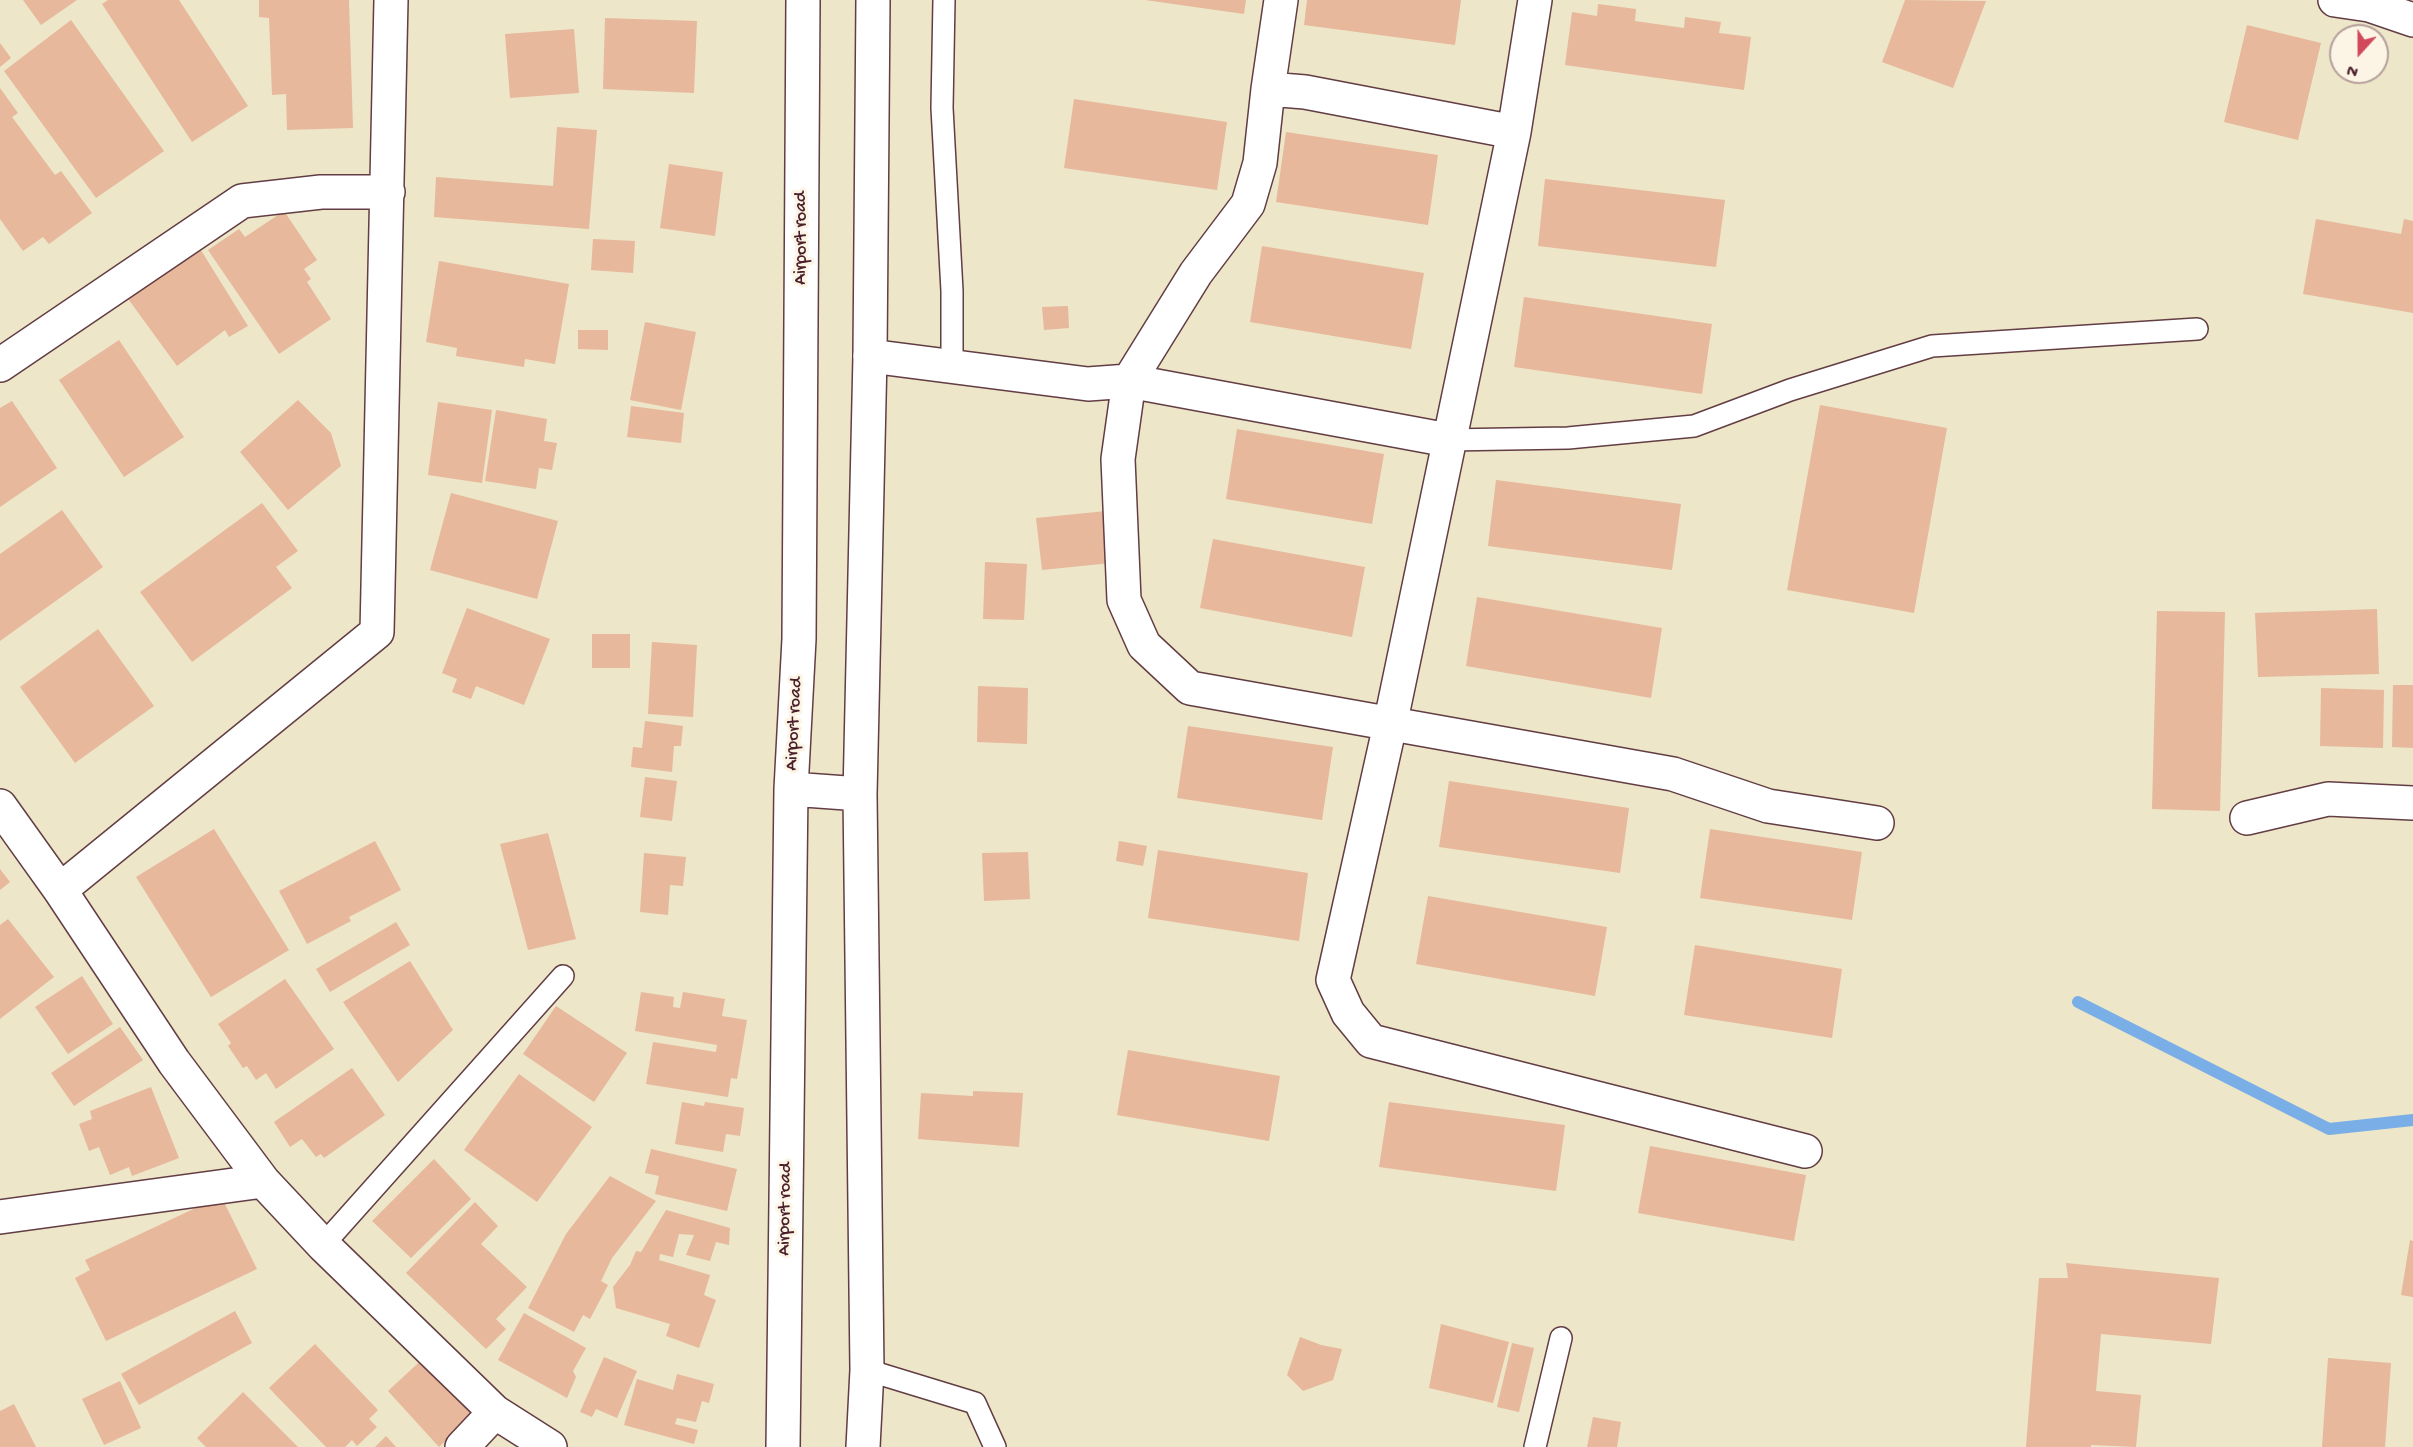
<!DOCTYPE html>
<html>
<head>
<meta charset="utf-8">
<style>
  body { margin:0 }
  #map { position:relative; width:2413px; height:1447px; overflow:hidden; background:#ede6c8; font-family:"Gochi Hand",sans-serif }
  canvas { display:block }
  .north { position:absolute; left:2329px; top:24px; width:60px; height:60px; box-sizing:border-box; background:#fcf5e5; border:2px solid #b59f9b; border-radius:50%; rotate:201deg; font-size:16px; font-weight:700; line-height:24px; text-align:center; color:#4a1f2b }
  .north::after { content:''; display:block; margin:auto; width:21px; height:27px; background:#d1495b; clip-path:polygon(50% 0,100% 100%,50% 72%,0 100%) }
</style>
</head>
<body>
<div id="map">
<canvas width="2413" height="1447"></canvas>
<div class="north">N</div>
</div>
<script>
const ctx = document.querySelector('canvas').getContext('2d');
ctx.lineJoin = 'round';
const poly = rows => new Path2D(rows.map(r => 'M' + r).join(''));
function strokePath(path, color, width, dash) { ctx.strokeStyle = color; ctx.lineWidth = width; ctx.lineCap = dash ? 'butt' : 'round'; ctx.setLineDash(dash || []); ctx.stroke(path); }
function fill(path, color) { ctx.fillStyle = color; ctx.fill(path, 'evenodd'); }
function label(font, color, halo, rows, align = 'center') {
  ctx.font = font + ' "Gochi Hand",sans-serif'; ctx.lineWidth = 6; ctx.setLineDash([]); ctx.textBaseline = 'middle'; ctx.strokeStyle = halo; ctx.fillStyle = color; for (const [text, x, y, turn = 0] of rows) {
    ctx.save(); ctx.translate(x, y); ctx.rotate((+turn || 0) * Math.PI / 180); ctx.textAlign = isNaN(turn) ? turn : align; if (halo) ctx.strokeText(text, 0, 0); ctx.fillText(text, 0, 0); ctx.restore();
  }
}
strokePath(poly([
  [2078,1002,2329,1129,2413,1120]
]), '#7aaee7', 12);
fill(poly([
  [23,0,77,0,41,25],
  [108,0,179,0,248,106,192,142,102,4],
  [259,0,349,0,353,128,287,130,286,94,272,95,269,18,259,17],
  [1145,0,1246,0,1244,14],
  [1307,0,1461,0,1455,45,1304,25],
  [1905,0,1986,1,1953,88,1882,62],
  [1598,4,1636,9,1635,21,1684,28,1685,17,1721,22,1719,33,1751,37,1744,90,1565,65,1572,12,1597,16],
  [605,18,697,21,694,93,603,89],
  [71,20,164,151,96,198,4,71],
  [2247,25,2321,43,2298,140,2224,122],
  [574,29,579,93,510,98,505,34],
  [0,43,11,58,0,67],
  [0,88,18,113,12,117,55,175,61,171,92,213,49,244,43,237,23,251,0,219],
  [1074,99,1227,122,1217,190,1064,168],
  [557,127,597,130,589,229,434,217,436,177,553,186],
  [1286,132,1438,155,1428,225,1276,202],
  [669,164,723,172,715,236,660,228],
  [1545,179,1725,200,1716,267,1538,246],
  [284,211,317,260,304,269,311,279,307,282,331,319,279,354,208,250,239,229,245,237],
  [2316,219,2401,234,2404,219,2413,221,2413,313,2303,294],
  [593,239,635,241,633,273,591,270],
  [1262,246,1424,273,1411,349,1250,322],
  [199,247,248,326,229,337,225,330,177,366,126,296],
  [439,261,569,284,555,364,525,359,524,367,456,356,457,348,426,342],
  [1524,297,1712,324,1702,394,1514,367],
  [1068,306,1069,328,1044,330,1042,307],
  [645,322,696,332,681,410,630,400],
  [578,330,608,330,608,350,578,349],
  [119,340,184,437,124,477,59,380],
  [298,400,331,433,341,466,288,510,240,452],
  [12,401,57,468,0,507,0,408],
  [438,402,492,410,482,483,428,475],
  [1820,405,1947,428,1914,613,1787,590],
  [631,406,684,413,681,443,627,437],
  [496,410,547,419,544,441,557,443,552,470,539,468,536,489,485,481],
  [1237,429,1384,454,1372,524,1226,499],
  [1496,480,1681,504,1672,570,1488,546],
  [451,493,558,521,537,599,430,570],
  [262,503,298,551,276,567,292,588,192,662,140,592],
  [62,510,103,567,0,641,0,554],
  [1106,511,1111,563,1042,570,1036,518],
  [1213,539,1365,567,1352,637,1200,608],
  [985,562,1027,564,1024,620,983,619],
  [1477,597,1662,628,1651,698,1466,666],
  [467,608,550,639,524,705,476,686,471,699,452,692,457,679,442,673],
  [2377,609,2379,674,2258,677,2255,613],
  [2157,611,2225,612,2220,811,2152,809],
  [98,629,154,706,75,763,20,687],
  [592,634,630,634,630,668,592,668],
  [652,642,697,645,693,717,648,714],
  [2393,685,2413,685,2413,748,2392,747],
  [978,686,1028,688,1027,744,977,742],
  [2321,688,2384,690,2383,748,2320,746],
  [645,721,683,726,681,746,674,746,672,772,631,767,633,747,642,748],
  [1188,726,1333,747,1322,820,1177,798],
  [645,777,677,781,672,821,640,817],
  [1449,781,1629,808,1620,873,1439,847],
  [214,829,289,950,211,997,136,877],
  [1710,829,1862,852,1852,920,1700,898],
  [548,833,576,939,528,950,500,844],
  [375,841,401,890,349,917,351,921,307,944,279,891],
  [1119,841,1147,846,1143,866,1116,861],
  [1158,850,1308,873,1299,941,1148,918],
  [1028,852,1030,899,984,901,982,853],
  [644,853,686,857,683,886,670,885,668,915,640,912],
  [0,869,10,882,0,890],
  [1428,896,1607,927,1595,996,1416,964],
  [8,919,54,977,0,1019,0,925],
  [396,922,410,945,330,992,316,969],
  [1695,945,1842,969,1832,1038,1684,1015],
  [410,961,453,1030,398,1082,343,1002],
  [82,976,113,1024,68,1054,35,1007],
  [285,979,334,1049,276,1089,266,1073,256,1080,247,1066,243,1068,228,1046,231,1043,218,1024],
  [641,992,674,997,673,1007,680,1008,683,992,725,999,722,1016,747,1020,737,1079,731,1078,728,1097,646,1084,653,1042,716,1052,717,1045,635,1031],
  [556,1006,627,1053,594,1102,523,1054],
  [120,1027,143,1060,74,1106,51,1073],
  [1128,1050,1280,1076,1269,1141,1117,1115],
  [352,1068,385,1115,324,1158,321,1154,316,1157,302,1139,290,1147,274,1122],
  [519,1074,592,1127,537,1202,464,1150],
  [151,1087,179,1158,132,1176,129,1167,110,1175,99,1147,89,1151,79,1124,92,1119,90,1111],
  [973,1091,1023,1093,1019,1147,918,1139,921,1093,973,1096],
  [682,1102,704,1106,705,1102,744,1108,740,1136,726,1134,723,1152,675,1144],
  [1389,1102,1565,1125,1556,1191,1379,1167],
  [1650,1146,1806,1175,1794,1241,1638,1213],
  [651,1149,737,1169,727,1211,655,1194,659,1176,645,1173],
  [434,1159,471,1199,411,1258,372,1221],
  [610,1176,656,1201,612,1258,601,1281,608,1285,590,1319,583,1315,574,1332,528,1308,566,1234],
  [221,1196,257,1269,106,1341,75,1278,90,1270,85,1260],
  [475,1202,498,1226,481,1244,527,1287,496,1319,506,1329,486,1349,406,1273],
  [666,1210,730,1228,729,1245,716,1242,710,1261,686,1255,694,1235,679,1234,673,1257,660,1254,659,1260,710,1275,704,1295,716,1300,699,1348,666,1336,670,1324,616,1308,613,1287,630,1265,636,1251,641,1252],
  [2410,1240,2413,1241,2413,1297,2401,1295],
  [2066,1263,2219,1278,2211,1344,2101,1334,2096,1391,2141,1395,2136,1447,2091,1445,2091,1447,2026,1447,2039,1278,2068,1278],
  [235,1311,252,1343,139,1405,121,1374],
  [524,1313,586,1348,573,1371,576,1377,567,1398,498,1360],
  [1441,1324,1509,1342,1493,1403,1429,1388],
  [1300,1337,1321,1345,1342,1349,1333,1380,1303,1391,1287,1375],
  [1512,1343,1534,1348,1519,1412,1497,1407],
  [315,1344,378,1410,369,1419,377,1427,357,1446,352,1440,345,1447,326,1447,269,1388],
  [429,1353,481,1408,439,1447,388,1391],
  [604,1357,637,1371,617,1418,596,1409,592,1417,580,1412],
  [2328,1358,2391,1363,2385,1447,2322,1447],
  [677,1374,714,1384,709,1403,702,1401,696,1422,677,1418,675,1424,698,1430,694,1444,624,1425,637,1379,673,1390],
  [120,1381,141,1428,104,1445,82,1399],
  [243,1392,298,1447,206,1447,197,1438],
  [14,1404,36,1447,0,1447,0,1411],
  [1593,1417,1621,1422,1617,1447,1587,1447],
  [386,1436,396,1447,375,1447]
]), '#e7b89c');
const service = poly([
  [944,0,942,108,952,291,952,366],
  [1448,440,1568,438,1694,426,1790,390,1932,346,2197,329],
  [323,1245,563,976],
  [867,1370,975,1403,995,1447],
  [1535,1447,1561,1338]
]);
const minor = poly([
  [1535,0,1514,132,1390,725,1333,980,1348,1013,1371,1041,1805,1151],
  [2335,0,2369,5,2413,20],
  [1268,89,1281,0],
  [1514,132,1305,92,1268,89,1260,163,1248,204,1196,273,1129,381,1118,459,1124,600,1144,645,1190,688,1673,774,1768,806,1877,823],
  [870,356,1088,384,1129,381,1448,440],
  [0,365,242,201,321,192,388,192],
  [0,806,60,890,174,1062,263,1181,323,1245,495,1412,550,1447],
  [2247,818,2328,799,2413,803],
  [60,890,377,632,391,0],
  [0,1217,263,1181],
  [462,1447,495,1412]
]);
const secondary = poly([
  [791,789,860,794],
  [783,1447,791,789,799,639,803,0],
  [863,1447,867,1370,860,794,870,356,873,0]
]);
strokePath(service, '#623d43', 24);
strokePath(minor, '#623d43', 36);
strokePath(secondary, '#623d43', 36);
strokePath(service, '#fff', 21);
strokePath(minor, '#fff', 33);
strokePath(secondary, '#fff', 33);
label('18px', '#4a1f2b', '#fcf5e5', [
  ["Airport road",802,238,-90],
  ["Airport road",795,724,-87],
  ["Airport road",786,1209,-89]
]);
</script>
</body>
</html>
